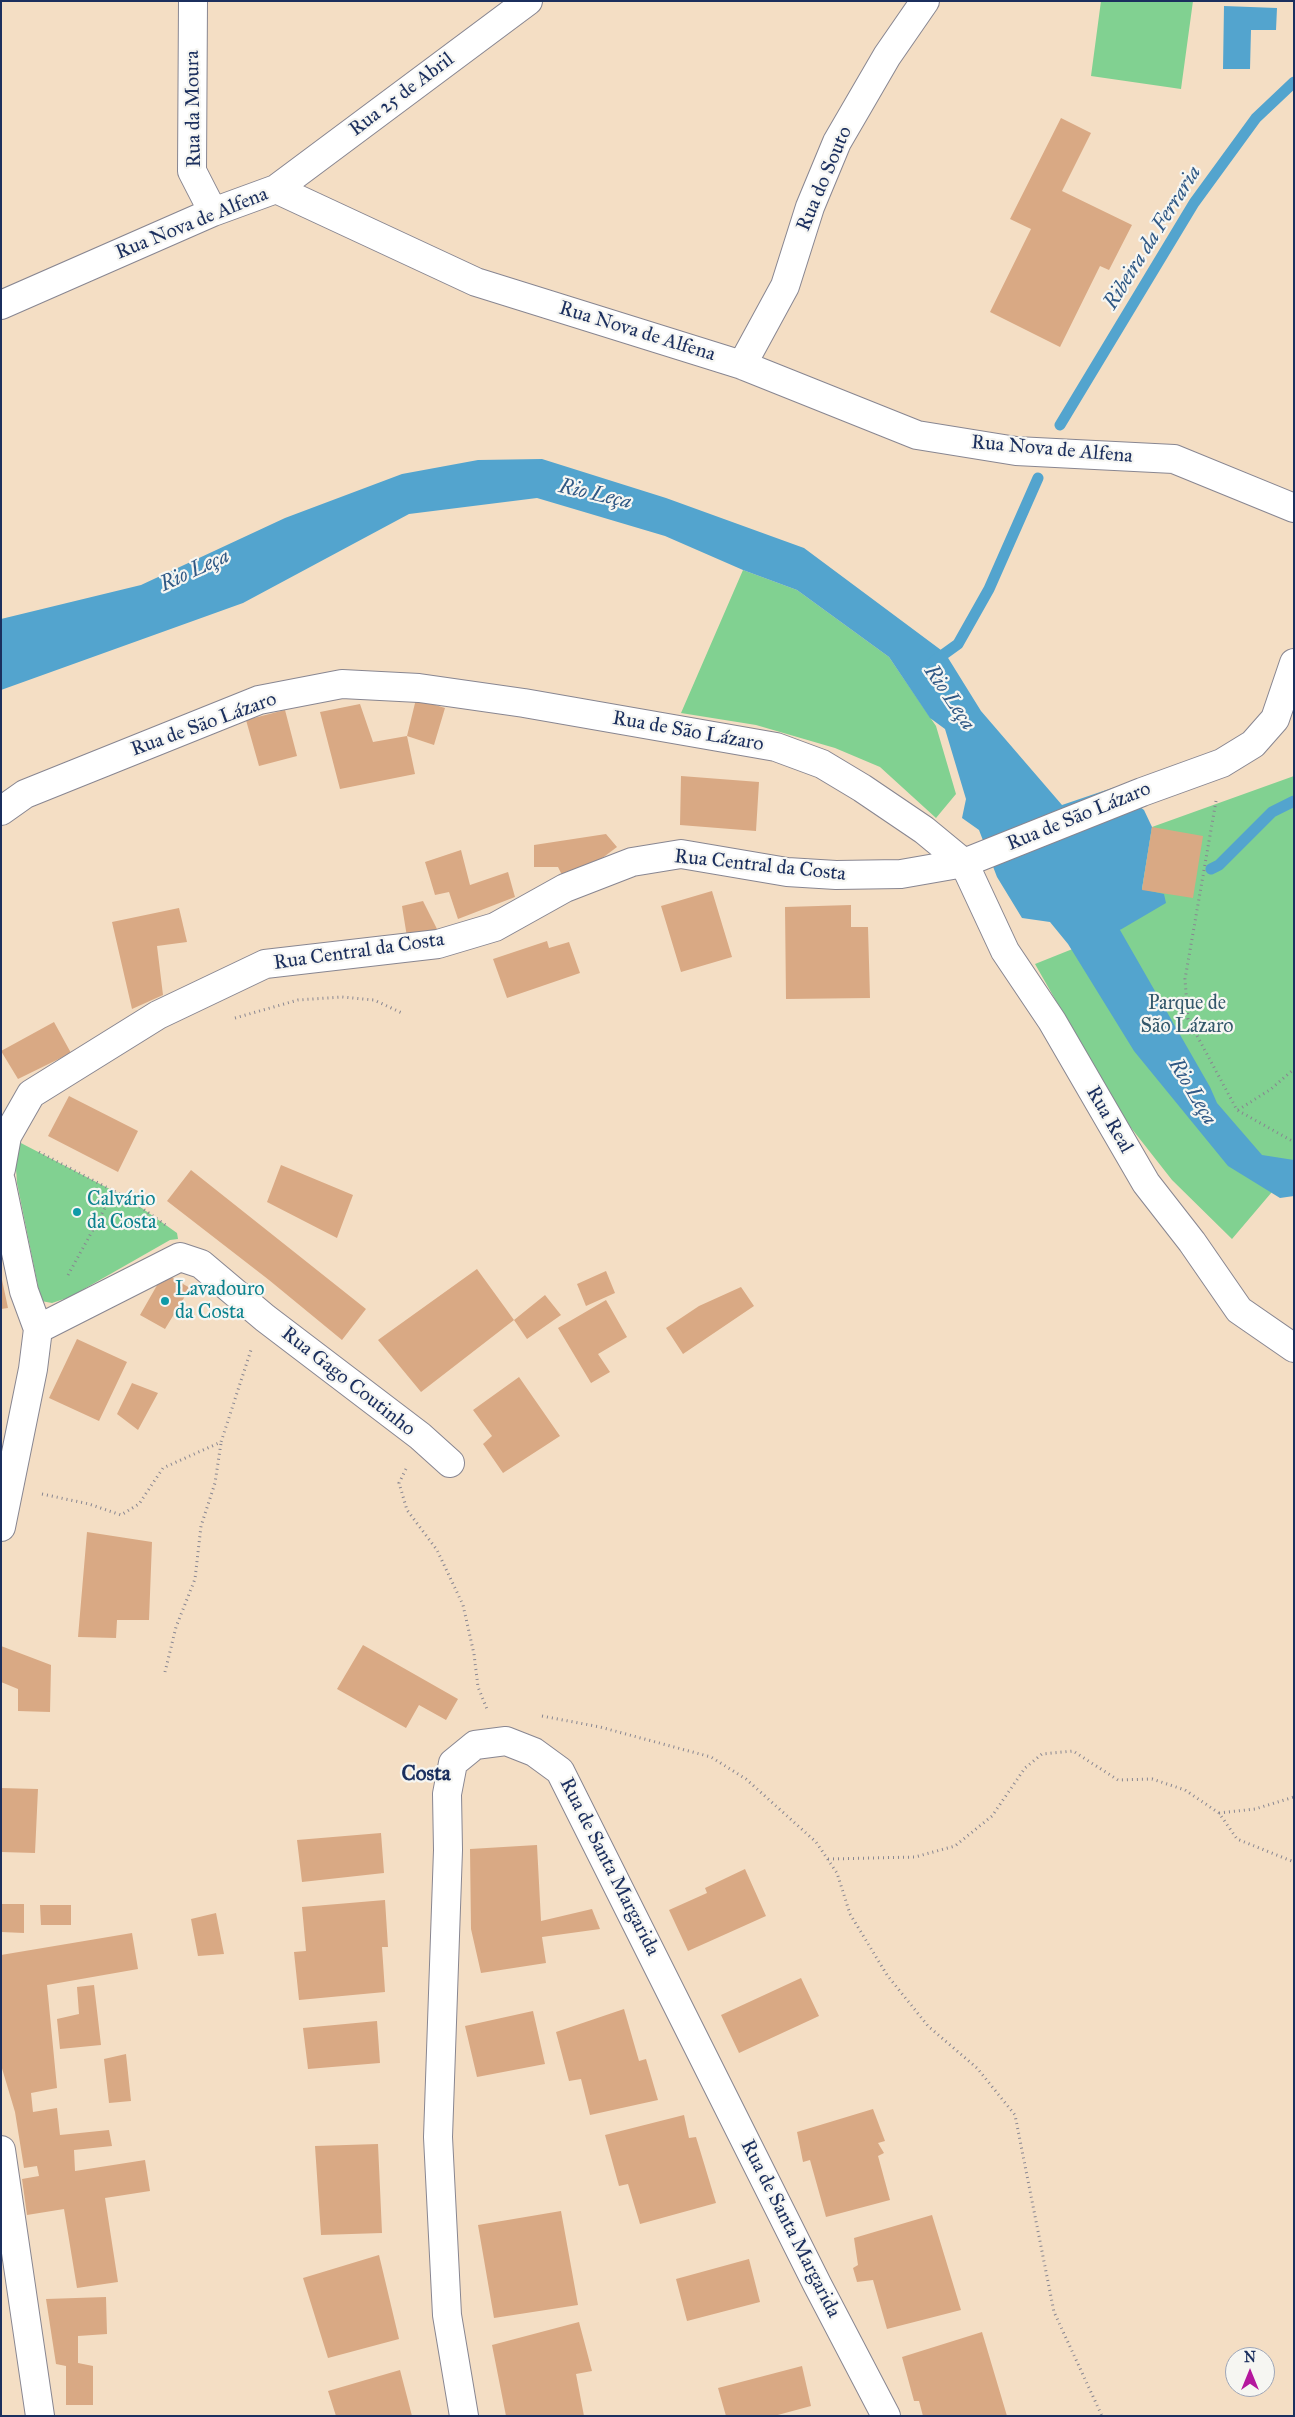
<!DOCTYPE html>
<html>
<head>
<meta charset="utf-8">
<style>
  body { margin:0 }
  #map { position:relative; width:1295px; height:2417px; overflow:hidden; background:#f4dec4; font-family:"IM FELL Great Primer",serif }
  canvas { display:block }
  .frame { position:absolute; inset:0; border:2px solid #1b2f5e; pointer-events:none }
  .north { position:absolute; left:1225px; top:2347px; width:50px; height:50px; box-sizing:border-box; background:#f6f6f2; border:1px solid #9ea6b7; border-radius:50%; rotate:0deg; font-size:14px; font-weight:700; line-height:20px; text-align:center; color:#1b2f5e }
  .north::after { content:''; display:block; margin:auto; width:18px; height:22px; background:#b5179e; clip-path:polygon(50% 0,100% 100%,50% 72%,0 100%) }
</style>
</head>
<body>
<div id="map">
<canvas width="1295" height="2417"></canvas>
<div class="frame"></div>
<div class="north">N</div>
</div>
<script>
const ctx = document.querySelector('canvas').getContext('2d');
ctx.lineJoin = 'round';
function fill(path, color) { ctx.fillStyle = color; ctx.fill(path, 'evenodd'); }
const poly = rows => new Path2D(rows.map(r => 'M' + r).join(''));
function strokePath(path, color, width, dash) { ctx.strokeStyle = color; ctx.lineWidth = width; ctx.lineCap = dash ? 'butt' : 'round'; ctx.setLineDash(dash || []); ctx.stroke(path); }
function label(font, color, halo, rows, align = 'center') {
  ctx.font = font + ' "IM FELL Great Primer",serif'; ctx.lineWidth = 4.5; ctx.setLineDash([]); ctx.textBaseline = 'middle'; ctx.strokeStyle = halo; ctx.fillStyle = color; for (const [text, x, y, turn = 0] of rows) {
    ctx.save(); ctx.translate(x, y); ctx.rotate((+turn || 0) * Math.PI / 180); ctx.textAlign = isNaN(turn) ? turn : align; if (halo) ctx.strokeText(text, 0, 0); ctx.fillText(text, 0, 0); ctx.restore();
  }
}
fill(poly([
  [1101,1,1193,1,1181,89,1091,76],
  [743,570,797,590,889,657,936,726,956,794,936,818,880,767,835,748,756,725,681,713],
  [1294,776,1294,1166,1232,1239,1172,1180,1121,1115,1035,964,1120,930,1142,890,1152,827],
  [17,1141,129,1199,177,1233,178,1239,170,1240,70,1297,52,1303,41,1301,17,1183,15,1154]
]), '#81d191');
fill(poly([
  [1224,6,1277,8,1276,30,1251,30,1250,69,1223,69],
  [542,459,666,498,804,548,945,653,981,711,1062,805,1115,787,1144,810,1152,827,1142,889,1164,894,1166,903,1120,930,1210,1087,1217,1103,1262,1155,1294,1160,1294,1196,1280,1198,1228,1166,1134,1051,1068,944,1050,922,1022,918,997,877,979,830,962,818,966,799,945,729,930,718,889,657,797,590,743,570,665,536,537,498,409,514,243,603,1,690,1,619,141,585,285,518,402,474,478,460]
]), '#53a4ce');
strokePath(poly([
  [1060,425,1194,203,1256,118,1294,82],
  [933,662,958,644,989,589,1038,478],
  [1211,869,1219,865,1272,812,1294,801]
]), '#53a4ce', 11);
fill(poly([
  [1061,118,1091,133,1062,191,1132,225,1109,270,1100,266,1060,347,990,312,1031,229,1010,219],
  [416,699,445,708,434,745,407,736],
  [360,704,373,742,407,736,415,774,340,789,320,712],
  [285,710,297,756,259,766,246,720],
  [681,776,759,782,756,831,680,825],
  [1152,827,1203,836,1193,898,1142,890],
  [606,834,617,847,597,862,563,877,558,867,534,867,534,845],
  [461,850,470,885,508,872,515,897,458,919,449,892,435,895,425,862],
  [712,891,732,957,681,972,661,906],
  [423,901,438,931,407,937,402,906],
  [851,905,851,927,868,927,870,998,786,999,785,907],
  [179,908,187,942,157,946,163,995,132,1009,112,922],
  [547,941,549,948,569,942,580,973,507,998,493,959],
  [54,1022,71,1053,18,1079,1,1051],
  [69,1096,138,1131,118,1172,48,1136],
  [281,1165,353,1195,337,1238,267,1202],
  [191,1170,366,1309,342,1340,269,1280,167,1201],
  [477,1269,514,1320,545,1295,561,1315,527,1339,514,1320,421,1392,378,1340],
  [606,1271,615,1293,586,1306,577,1284],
  [164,1273,190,1288,165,1329,140,1315],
  [1,1275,8,1308,1,1309],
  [741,1287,754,1306,683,1354,666,1328,699,1306],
  [606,1300,627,1337,598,1354,610,1372,591,1383,558,1328],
  [77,1339,127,1362,99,1421,49,1398],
  [519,1377,560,1436,503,1473,483,1444,492,1436,473,1410],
  [132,1383,158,1393,138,1430,117,1414],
  [87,1532,152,1542,149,1620,117,1620,116,1638,78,1637],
  [363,1645,458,1699,446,1720,419,1705,406,1728,337,1689],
  [1,1646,51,1665,50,1712,18,1711,18,1689,1,1682],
  [1,1788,38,1789,35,1853,1,1852],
  [381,1833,384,1873,302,1882,297,1840],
  [537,1845,541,1921,592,1909,600,1929,542,1937,546,1963,481,1973,471,1929,470,1849],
  [745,1869,766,1916,688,1951,669,1910,707,1893,705,1888],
  [385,1900,388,1947,382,1947,385,1992,299,2000,294,1952,306,1951,302,1907],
  [1,1904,24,1904,24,1933,1,1932],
  [40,1905,71,1905,71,1925,41,1925],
  [216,1913,224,1954,198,1956,191,1919],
  [132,1933,138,1969,47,1985,57,2088,31,2093,33,2112,57,2108,60,2135,109,2130,112,2146,74,2150,75,2171,145,2160,150,2191,105,2198,118,2282,77,2288,64,2209,27,2215,22,2179,39,2176,37,2166,24,2168,15,2112,1,2065,1,1955],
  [801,1978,819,2016,739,2053,721,2015],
  [94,1985,101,2045,60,2049,57,2019,79,2014,77,1987],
  [624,2009,639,2061,646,2059,658,2100,590,2115,581,2079,569,2081,556,2032],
  [533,2011,545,2064,477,2077,465,2026],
  [377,2021,380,2063,308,2069,303,2028],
  [126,2054,131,2101,109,2103,104,2059],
  [873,2109,885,2141,878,2143,884,2153,878,2156,890,2200,826,2217,810,2160,803,2162,797,2132],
  [684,2115,689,2138,696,2137,716,2203,640,2224,628,2184,619,2186,605,2135],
  [378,2144,382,2233,321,2235,315,2146],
  [561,2211,578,2305,494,2318,478,2225],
  [932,2215,961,2310,887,2329,873,2280,857,2282,853,2268,858,2265,854,2238],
  [379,2255,399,2339,328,2358,303,2278],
  [749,2259,760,2302,687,2321,676,2279],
  [106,2297,107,2334,78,2336,78,2363,93,2366,93,2405,66,2405,66,2366,56,2364,46,2299],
  [579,2322,592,2371,576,2374,584,2416,506,2416,492,2345],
  [982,2332,1007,2416,923,2416,919,2401,914,2401,902,2357],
  [802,2366,811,2406,774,2416,726,2416,718,2388],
  [400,2370,412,2416,336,2416,328,2391]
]), '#d9a984');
const street = poly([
  [193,1,192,171,213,212],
  [276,189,528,1],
  [1,305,213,212,276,189,476,282,742,365,917,435,1016,451,1174,459,1294,508],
  [742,365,785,286,810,207,837,142,887,56,925,1],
  [1,811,25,794,259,700,342,684,419,688,524,703,776,747,822,764,862,788,924,830,964,863,1005,951,1052,1021,1146,1183,1192,1242,1239,1310,1294,1348],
  [1,1169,7,1136,31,1094,158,1015,265,964,438,944,495,927,565,888,632,862,681,854,787,872,836,875,901,874,964,863,1142,792,1222,763,1253,744,1275,719,1294,663],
  [1,1181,24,1291,38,1329,33,1369,1,1527],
  [38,1329,180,1257,201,1264,265,1318,420,1436,450,1463],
  [1,2150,40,2416],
  [464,2416,447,2315,438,2137,448,1850,447,1794,453,1763,475,1745,506,1741,534,1752,560,1771,817,2284,886,2416]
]);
strokePath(street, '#888691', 30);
strokePath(poly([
  [1216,801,1185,979,1188,1019,1237,1110,1294,1142],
  [235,1018,298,1000,342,997,374,1000,402,1013],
  [1238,1110,1271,1089,1294,1069],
  [39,1152,129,1199,167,1226],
  [68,1275,115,1190],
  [406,1469,399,1483,407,1510,437,1550,463,1605,474,1654,478,1687,487,1709],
  [42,1494,89,1504,121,1515,139,1504,163,1468,221,1442,251,1350],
  [165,1672,176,1627,195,1579,201,1526,215,1483,221,1443],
  [542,1716,600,1727,711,1757,746,1779,816,1842,837,1873,850,1914,887,1975,928,2026,977,2068,1015,2115,1054,2312,1102,2416],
  [1219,1813,1255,1809,1294,1797],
  [828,1859,915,1857,955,1846,992,1816,1025,1768,1042,1754,1073,1751,1118,1780,1152,1779,1185,1790,1219,1813,1237,1839,1294,1862]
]), '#888691', 3, [1, 4]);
strokePath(street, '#fff', 28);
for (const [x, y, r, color] of [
  [77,1212,5,"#0f9aa8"],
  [165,1301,5,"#0f9aa8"]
]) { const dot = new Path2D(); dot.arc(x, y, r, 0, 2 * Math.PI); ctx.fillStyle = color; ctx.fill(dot); strokePath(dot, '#f6f6f2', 2); }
label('20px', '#1b2f5e', '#f6f6f2', [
  ["Rua 25 de Abril",402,95,-37],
  ["Rua da Moura",194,109,-91],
  ["Rua do Souto",825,179,-67],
  ["Rua Nova de Alfena",192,224,-22],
  ["Rua Nova de Alfena",637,332,17],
  ["Rua Nova de Alfena",1052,450,5],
  ["Rua de São Lázaro",204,725,-20],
  ["Rua de São Lázaro",688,732,10],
  ["Rua de São Lázaro",1079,817,-22],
  ["Rua Central da Costa",760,866,6],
  ["Rua Central da Costa",359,952,-8],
  ["Rua Real",1109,1120,60],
  ["Rua Gago Coutinho",348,1382,38],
  ["Rua de Santa Margarida",609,1867,63],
  ["Rua de Santa Margarida",790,2229,63]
]);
label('20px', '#34586b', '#f6f6f2', [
  ["Parque de",1187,1004],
  ["São Lázaro",1187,1027]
]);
label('20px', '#0d838f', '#f6f6f2', [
  ["Calvário",87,1200],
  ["da Costa",87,1223],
  ["Lavadouro",175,1290],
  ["da Costa",175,1313]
], 'left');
label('italic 21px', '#2f5885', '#f6f6f2', [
  ["Ribeira da Ferraria",1153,238,-58],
  ["Rio Leça",595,495,13],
  ["Rio Leça",195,571,-25],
  ["Rio Leça",949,698,56],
  ["Rio Leça",1192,1092,59]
]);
label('bold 21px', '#1b2f5e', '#f6f6f2', [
  ["Costa",426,1775]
]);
</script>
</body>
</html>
